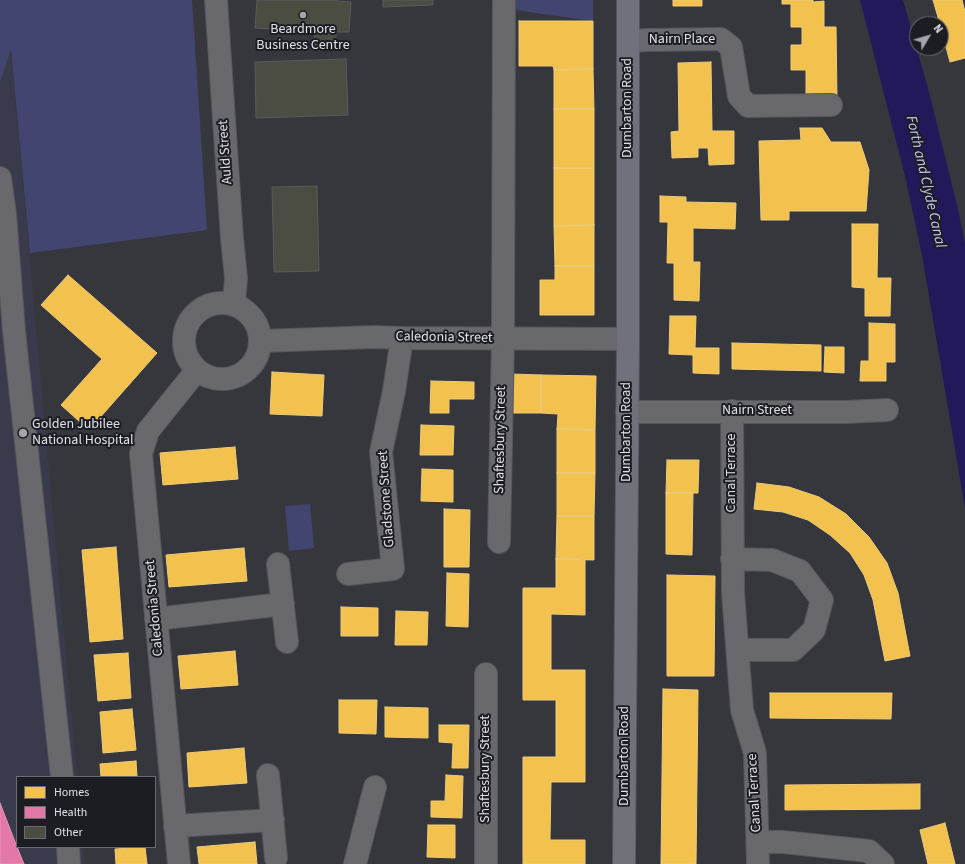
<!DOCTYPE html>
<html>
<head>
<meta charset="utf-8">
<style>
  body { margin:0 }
  #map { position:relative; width:965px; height:864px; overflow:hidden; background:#36373d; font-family:"Source Sans 3",sans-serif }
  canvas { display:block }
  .legend { position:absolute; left:16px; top:776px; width:140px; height:72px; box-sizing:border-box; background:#1c1d22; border:1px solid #6a6b71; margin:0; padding:5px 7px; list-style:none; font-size:12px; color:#e0e1e8 }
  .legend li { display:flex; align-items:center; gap:8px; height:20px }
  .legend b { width:20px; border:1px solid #6a6b71 }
  .north { position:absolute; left:909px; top:16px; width:40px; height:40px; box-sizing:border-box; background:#1c1d22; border:1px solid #6a6b71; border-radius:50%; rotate:52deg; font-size:11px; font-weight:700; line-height:16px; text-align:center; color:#e0e1e8 }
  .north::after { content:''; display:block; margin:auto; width:14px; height:18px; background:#a4a6ac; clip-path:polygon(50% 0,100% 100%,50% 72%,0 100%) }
</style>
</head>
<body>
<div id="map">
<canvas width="965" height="864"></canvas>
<ul class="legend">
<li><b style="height:11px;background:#f2c14e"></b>Homes</li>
<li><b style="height:11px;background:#e377a8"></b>Health</li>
<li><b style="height:11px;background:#4b4c42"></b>Other</li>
</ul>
<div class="north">N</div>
</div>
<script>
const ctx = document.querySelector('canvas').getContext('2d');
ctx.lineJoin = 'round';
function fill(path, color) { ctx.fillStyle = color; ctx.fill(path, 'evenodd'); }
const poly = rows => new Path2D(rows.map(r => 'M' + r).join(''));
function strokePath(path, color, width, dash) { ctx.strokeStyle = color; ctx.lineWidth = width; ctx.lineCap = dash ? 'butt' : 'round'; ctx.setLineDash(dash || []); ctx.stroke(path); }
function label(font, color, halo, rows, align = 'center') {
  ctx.font = font + ' "Source Sans 3",sans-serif'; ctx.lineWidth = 4; ctx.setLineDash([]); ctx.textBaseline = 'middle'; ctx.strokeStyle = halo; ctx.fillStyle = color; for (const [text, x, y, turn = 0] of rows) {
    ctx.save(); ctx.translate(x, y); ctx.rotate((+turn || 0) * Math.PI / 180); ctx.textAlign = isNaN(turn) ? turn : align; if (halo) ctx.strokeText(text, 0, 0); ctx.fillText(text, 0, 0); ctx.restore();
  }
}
fill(poly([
  [0,0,6,0,77,777,17,777,17,847,83,847,85,864,0,864]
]), '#393a4b');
fill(poly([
  [0,0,192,0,207,230,30,253,11,49,0,82],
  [515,0,593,0,593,21,515,10],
  [310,504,314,548,289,551,285,506]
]), '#434571');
fill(poly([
  [860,0,903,0,929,92,958,209,965,244,965,508,922,255,905,176]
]), '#21195a');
const homes = poly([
  [673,0,702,0,702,6,673,6,673,0],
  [782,0,813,0,813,2,824,1,824,27,836,27,837,99,806,99,806,70,791,70,791,45,802,45,802,27,791,27,791,4,782,4,782,0],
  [933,0,962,0,965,12,965,58,950,62,941,28,941,24,940,24,933,0],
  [519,21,593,21,593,69,554,70,553,66,519,66,519,21],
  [711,62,712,131,734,131,734,164,709,165,708,148,698,148,698,157,672,158,671,132,679,131,678,63,711,62],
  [593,69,594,109,554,109,554,70,593,69],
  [554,109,594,109,594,168,554,168,554,109],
  [800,128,822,128,831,142,860,142,869,170,866,211,789,211,789,220,761,220,759,141,801,140,800,128],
  [554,168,594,168,594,225,554,226,554,168],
  [660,196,686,197,686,202,736,203,735,229,693,228,693,262,700,262,699,301,674,300,674,263,667,263,668,222,660,222,660,196],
  [852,224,878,224,877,278,891,278,890,316,865,316,865,288,852,287,852,224],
  [594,225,594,266,555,266,554,226,594,225],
  [555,266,594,266,594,315,540,315,540,280,555,280,555,266],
  [68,275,157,353,89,430,61,405,102,359,41,305,68,275],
  [670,316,696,316,695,348,719,348,719,374,693,373,693,355,669,354,670,316],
  [869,323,895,324,895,362,886,362,886,381,860,381,861,361,869,361,869,323],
  [732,343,821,345,821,371,732,369,732,343],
  [825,347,844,347,844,373,824,372,825,347],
  [272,372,324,375,322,416,270,414,272,372],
  [511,374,541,375,541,413,510,413,511,374],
  [541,375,596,376,595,430,557,429,558,414,541,413,541,375],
  [431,381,474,382,474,399,449,399,449,413,430,413,431,381],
  [421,425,454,426,453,455,420,455,421,425],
  [557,429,595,430,595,473,557,473,557,429],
  [235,447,238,479,163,485,160,453,235,447],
  [667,460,699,460,698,493,666,493,667,460],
  [422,469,453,470,453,502,421,501,422,469],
  [557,473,595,473,594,516,557,516,557,473],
  [757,483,789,487,819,497,846,514,869,537,887,563,898,593,910,656,885,661,873,600,864,575,850,553,830,535,808,520,783,512,754,509,757,483],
  [666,493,693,493,692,555,666,554,666,493],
  [444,509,470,510,469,567,444,567,444,509],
  [557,516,594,516,594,560,556,559,557,516],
  [116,547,123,639,90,642,82,550,116,547],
  [244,548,247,581,169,587,166,555,244,548],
  [556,559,585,559,585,615,551,614,551,670,585,670,585,782,551,782,550,840,585,840,585,864,523,864,523,757,556,757,556,700,523,700,523,588,556,588,556,559],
  [447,573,469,574,468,627,446,626,447,573],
  [667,575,715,576,714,676,667,676,667,575],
  [341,607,378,608,378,636,341,636,341,607],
  [396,611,428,612,427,645,395,645,396,611],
  [235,651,238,685,181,689,178,656,235,651],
  [128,653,131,698,98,701,94,655,128,653],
  [663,689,698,690,696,864,661,864,663,689],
  [770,693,892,693,891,719,770,718,770,693],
  [339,700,377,700,376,734,339,733,339,700],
  [385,707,428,708,428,738,385,737,385,707],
  [132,709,136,750,103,753,100,712,132,709],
  [439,725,469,725,468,768,452,768,453,743,439,742,439,725],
  [244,748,247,783,189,787,187,753,244,748],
  [136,761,137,777,101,777,100,764,136,761],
  [446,775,463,776,462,818,431,817,431,801,445,801,446,775],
  [920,784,920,809,785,810,785,785,920,784],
  [945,823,955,864,928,864,920,830,945,823],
  [428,825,455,825,455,858,427,857,428,825],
  [255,842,257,864,199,864,197,847,255,842],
  [145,847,147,864,116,864,115,849,145,847]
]);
fill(homes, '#f2c14e');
strokePath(homes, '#edcb7c', 1);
const health = poly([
  [0,803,17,847,24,864,0,864,0,803]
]);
fill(health, '#e377a8');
strokePath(health, '#e297bb', 1);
const building = poly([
  [257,0,337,0,337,1,351,2,349,32,336,32,336,49,314,48,315,31,255,28,257,0],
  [383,0,433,0,433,5,383,7,383,0],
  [346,59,348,115,256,118,255,62,346,59],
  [317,186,319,271,274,272,272,187,317,186]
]);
fill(building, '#4b4c42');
strokePath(building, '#5b5b5c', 1);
const minor = poly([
  [216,0,232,238,236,278,234,304],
  [628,41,649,40,721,39,731,47,739,96,748,106,831,105],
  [0,178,5,214,14,331,62,777],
  '184 341a38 38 0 1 1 76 0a38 38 0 1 1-76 0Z',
  [261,341,374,337,402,338,628,339],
  [732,411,733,593,742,710,755,753,758,864],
  [627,412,847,412,887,410],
  [499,542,503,339,504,0],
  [732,559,772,560,800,571,822,600,814,630,793,650,738,650],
  [278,564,287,642],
  [348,574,393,569,381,452,394,391,402,338],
  [156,619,283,604],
  [486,674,486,864],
  [268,775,276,858],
  [175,826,273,820],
  [758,842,783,842,869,851,883,864],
  [68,847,69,864],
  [179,864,141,454,148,431,197,370],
  [355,864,375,787]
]);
const major = poly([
  [624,864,628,339,628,0]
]);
strokePath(minor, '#55565b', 24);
strokePath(major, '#55565b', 24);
strokePath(minor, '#68686d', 22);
strokePath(major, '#71717b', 22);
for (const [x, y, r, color] of [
  [303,15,4,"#a4a6ac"],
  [23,433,5,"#a4a6ac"]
]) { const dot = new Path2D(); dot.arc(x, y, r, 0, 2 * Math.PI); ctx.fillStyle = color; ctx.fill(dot); strokePath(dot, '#1c1d22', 1.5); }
label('14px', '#e0e1e8', '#1c1d22', [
  ["Beardmore",303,30],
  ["Business Centre",303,46],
  ["Golden Jubilee",32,425,"left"],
  ["National Hospital",32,441,"left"]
]);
label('14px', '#e0e1e8', '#1c1d22', [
  ["Nairn Place",682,40],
  ["Dumbarton Road",628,108,-90],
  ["Auld Street",226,152,-94],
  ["Caledonia Street",444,338,1],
  ["Nairn Street",757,411],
  ["Dumbarton Road",627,432,-90],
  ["Shaftesbury Street",501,440,-89],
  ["Canal Terrace",732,473,-90],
  ["Gladstone Street",387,499,-94],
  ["Caledonia Street",155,608,-95],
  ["Dumbarton Road",625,756,-90],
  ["Shaftesbury Street",486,769,-90],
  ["Canal Terrace",755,793,-93]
]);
label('italic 15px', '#c4c9f4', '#1c1d22', [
  ["Forth and Clyde Canal",925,182,77]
]);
</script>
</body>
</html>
